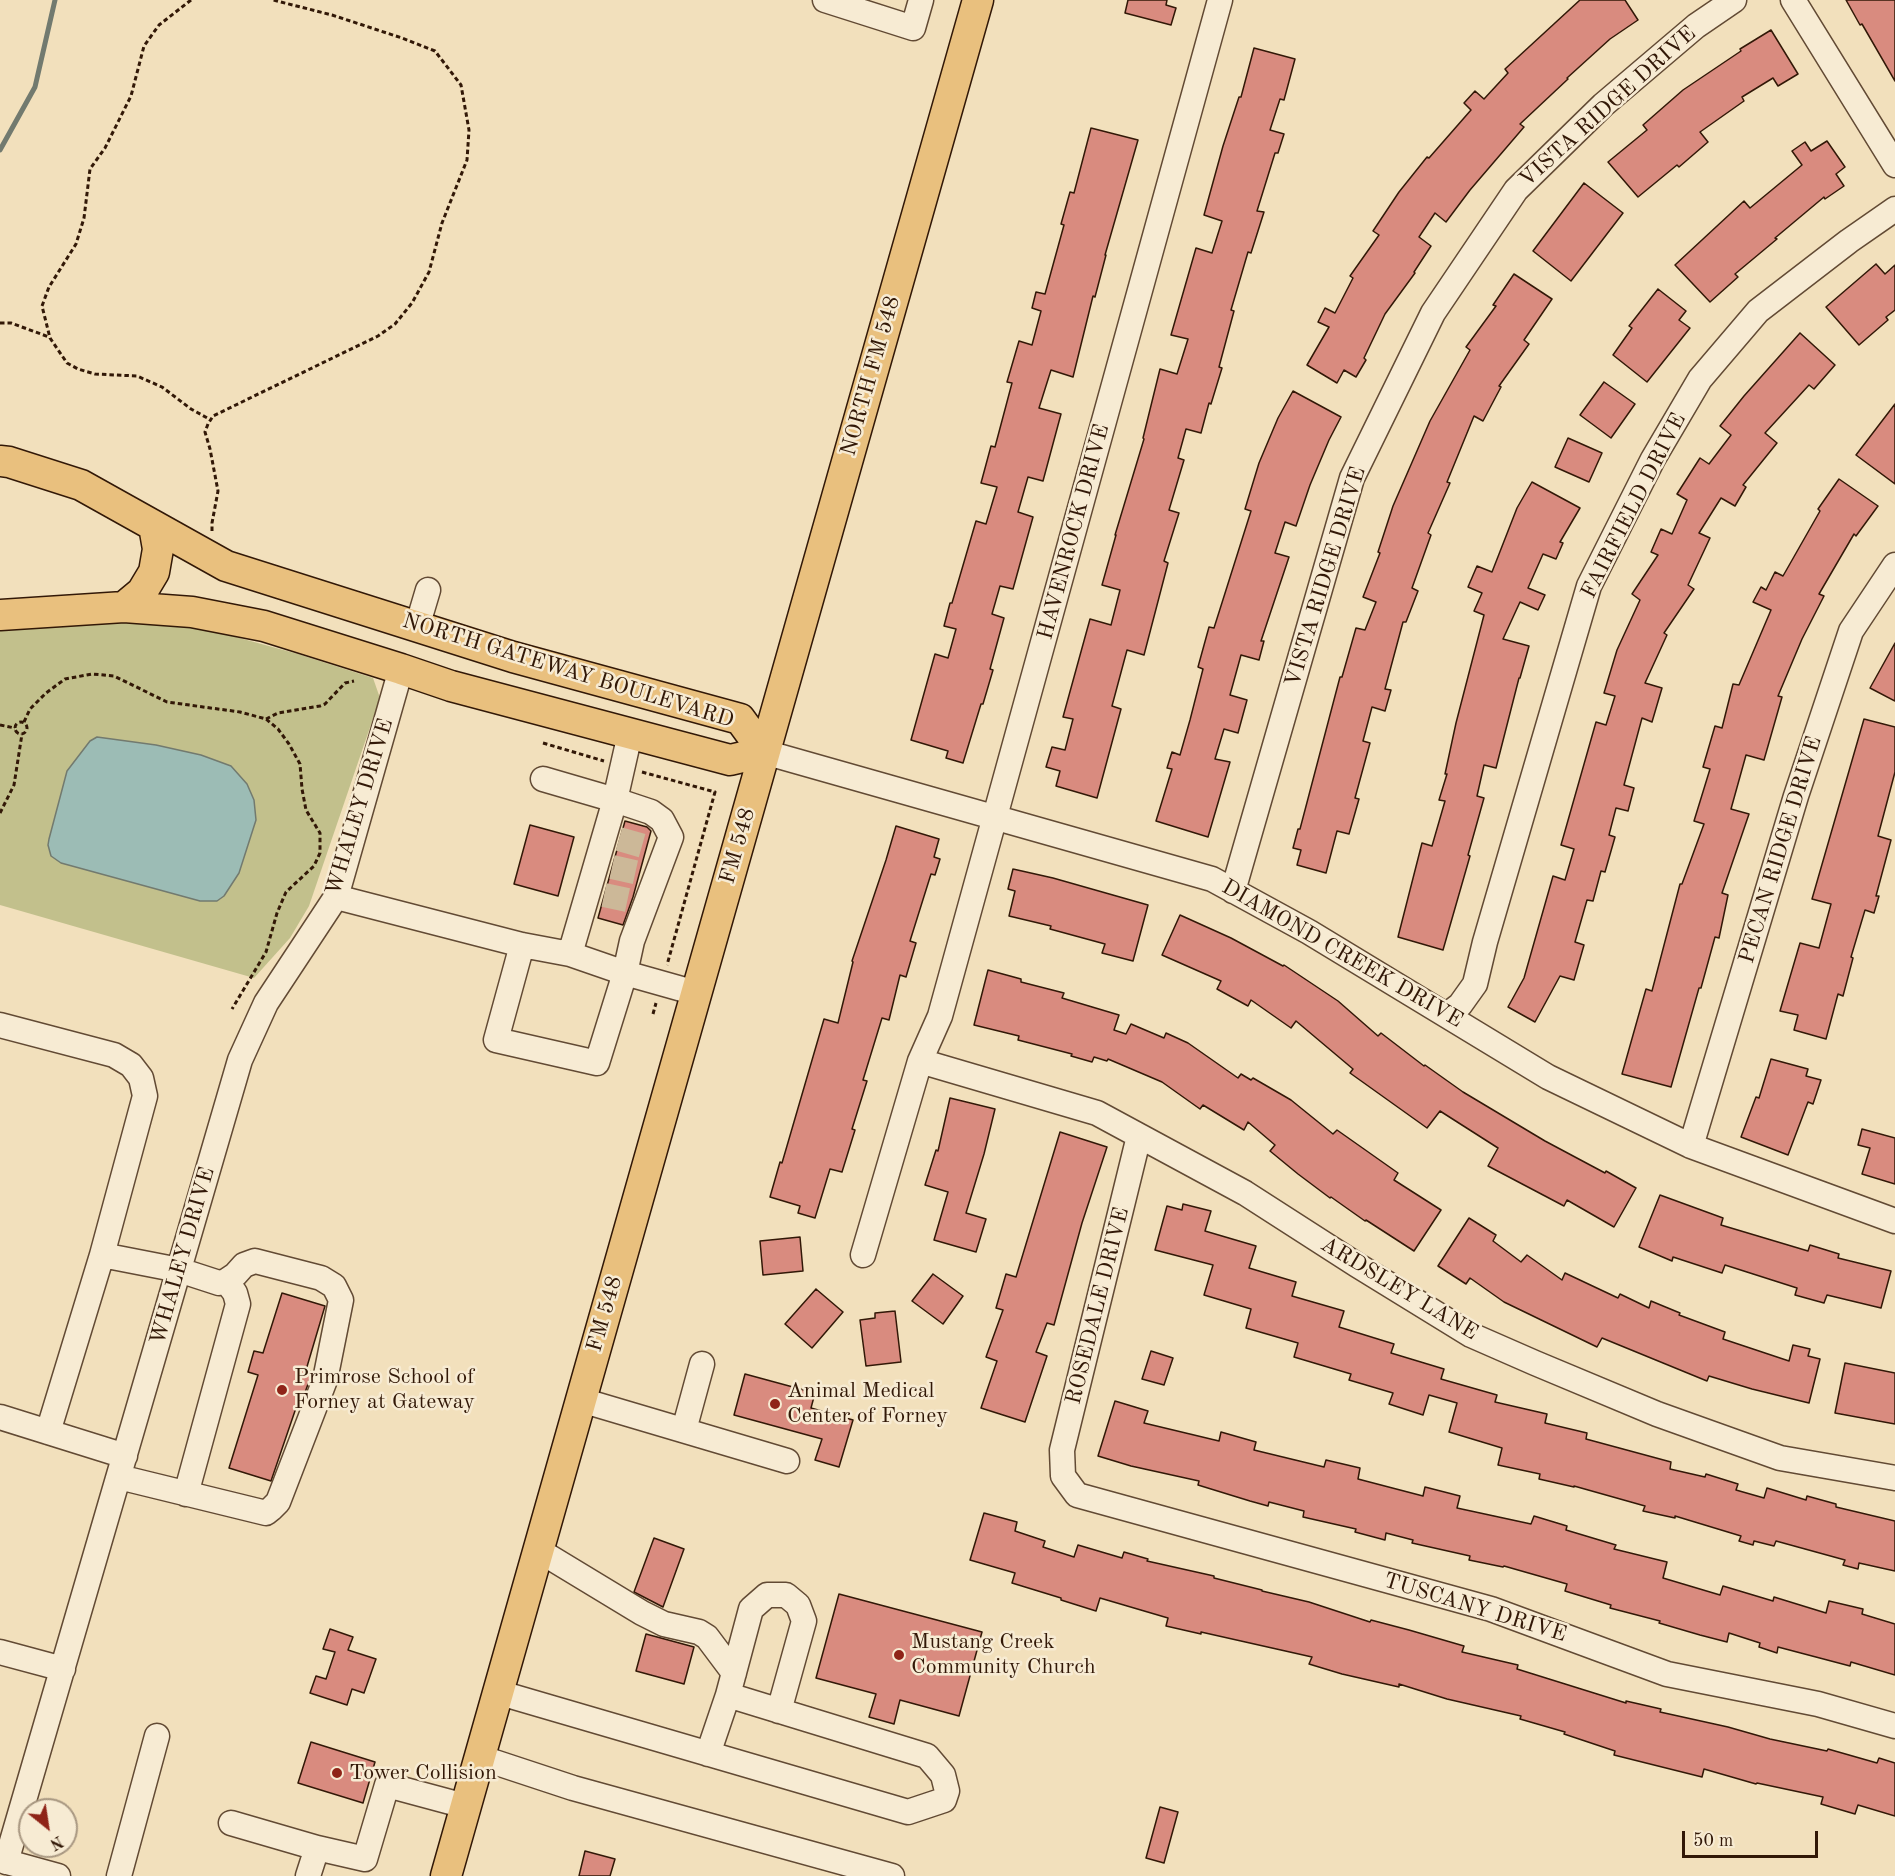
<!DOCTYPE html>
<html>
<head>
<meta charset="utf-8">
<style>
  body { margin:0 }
  #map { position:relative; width:1895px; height:1876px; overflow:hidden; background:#f2e0bc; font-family:"Old Standard TT",serif }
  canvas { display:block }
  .north { position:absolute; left:18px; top:1798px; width:60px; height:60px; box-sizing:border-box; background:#f7ebd3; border:2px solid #a89781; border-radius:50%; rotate:150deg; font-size:16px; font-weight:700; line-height:24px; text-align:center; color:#321807 }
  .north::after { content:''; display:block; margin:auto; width:21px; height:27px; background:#8f2418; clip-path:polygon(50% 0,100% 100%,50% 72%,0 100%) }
  .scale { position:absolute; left:1682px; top:1831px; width:136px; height:27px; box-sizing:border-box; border:3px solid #321807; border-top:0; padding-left:8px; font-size:18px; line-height:21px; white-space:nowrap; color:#321807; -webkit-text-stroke:4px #f7ebd3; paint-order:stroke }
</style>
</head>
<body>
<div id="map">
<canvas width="1895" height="1876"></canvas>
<div class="north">N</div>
<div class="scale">50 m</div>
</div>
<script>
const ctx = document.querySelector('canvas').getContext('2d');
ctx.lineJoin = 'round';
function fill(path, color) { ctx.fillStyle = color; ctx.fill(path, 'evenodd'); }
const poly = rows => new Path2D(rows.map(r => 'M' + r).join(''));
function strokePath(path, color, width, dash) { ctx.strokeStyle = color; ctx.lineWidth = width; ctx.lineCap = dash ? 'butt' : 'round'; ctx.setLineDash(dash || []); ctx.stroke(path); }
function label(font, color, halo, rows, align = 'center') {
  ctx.font = font + ' "Old Standard TT",serif'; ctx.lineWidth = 5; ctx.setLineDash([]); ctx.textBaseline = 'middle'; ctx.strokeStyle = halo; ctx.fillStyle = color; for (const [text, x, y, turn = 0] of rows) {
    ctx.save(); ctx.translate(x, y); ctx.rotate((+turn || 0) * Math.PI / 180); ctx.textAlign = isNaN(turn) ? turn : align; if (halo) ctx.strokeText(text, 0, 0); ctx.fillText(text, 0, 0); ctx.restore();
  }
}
fill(poly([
  [170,619,298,654,373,678,380,698,309,906,290,938,254,978,0,905,0,622]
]), '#c2c08c');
const water = poly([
  [97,737,156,745,201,755,231,766,247,784,254,800,256,820,239,873,224,896,217,901,200,901,61,863,51,856,48,845,49,839,67,771,90,741,97,737]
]);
fill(water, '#9cbcb5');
strokePath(water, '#727a6f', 1.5);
strokePath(poly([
  [0,150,35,87,55,0]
]), '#727a6f', 5);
const building = poly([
  [1128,0,1167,0,1166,5,1176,8,1171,25,1125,13,1128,0],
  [1580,0,1625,0,1638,20,1610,39,1567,78,1568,79,1520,124,1524,127,1470,190,1446,222,1435,213,1419,237,1431,246,1414,272,1415,273,1385,314,1364,358,1366,360,1356,377,1344,370,1337,383,1307,365,1329,327,1318,322,1325,308,1335,313,1353,278,1350,276,1379,235,1373,231,1399,192,1427,157,1429,158,1471,110,1464,103,1475,91,1484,99,1508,73,1505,69,1580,0],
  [1846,0,1895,0,1895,81,1862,24,1860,25,1846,0],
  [1771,30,1798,74,1778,86,1773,78,1742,97,1744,101,1700,132,1708,142,1679,167,1677,165,1638,197,1608,162,1647,130,1643,125,1683,90,1741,51,1740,49,1771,30],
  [1254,48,1295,59,1284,100,1280,99,1270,130,1284,134,1278,153,1275,153,1257,211,1264,212,1251,253,1248,252,1231,310,1234,311,1219,367,1222,368,1211,404,1209,403,1201,433,1186,429,1178,458,1184,460,1169,510,1179,513,1164,561,1168,563,1144,655,1127,650,1112,706,1121,709,1097,798,1056,786,1060,771,1046,767,1052,747,1065,750,1073,719,1063,717,1090,619,1111,625,1120,590,1102,585,1116,535,1115,535,1144,439,1143,438,1160,369,1177,374,1188,339,1171,335,1196,248,1212,253,1222,221,1204,215,1223,146,1239,97,1241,97,1254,48],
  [1091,128,1138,140,1105,255,1106,255,1095,297,1093,296,1073,377,1051,370,1039,408,1061,414,1043,481,1028,477,1018,512,1033,517,1013,589,1000,586,992,614,1004,618,990,669,993,670,983,704,981,704,963,763,946,758,948,751,911,740,935,654,948,658,956,629,944,626,950,603,952,603,976,521,986,524,997,487,981,483,991,446,995,447,1012,383,1007,382,1019,341,1032,345,1041,311,1032,308,1036,292,1045,294,1064,225,1061,224,1070,192,1074,193,1091,128],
  [1827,141,1845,167,1836,174,1844,186,1825,199,1824,197,1775,238,1777,239,1735,274,1738,277,1710,302,1675,265,1744,201,1750,208,1802,165,1792,151,1805,142,1811,151,1827,141],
  [1584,183,1623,213,1571,281,1533,251,1584,183],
  [1876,264,1885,274,1895,265,1895,310,1886,317,1888,320,1859,345,1826,307,1876,264],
  [1514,274,1552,299,1524,340,1529,344,1499,386,1501,387,1483,421,1474,416,1447,482,1450,483,1428,533,1431,535,1412,588,1418,591,1406,622,1403,622,1385,689,1391,690,1385,711,1372,707,1363,741,1370,743,1355,798,1359,799,1349,834,1337,831,1326,873,1297,865,1301,850,1293,848,1298,829,1300,829,1340,677,1342,677,1356,628,1365,630,1376,602,1363,597,1380,553,1378,552,1393,506,1430,421,1470,350,1466,347,1496,306,1493,305,1514,274],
  [1658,289,1686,311,1679,320,1690,328,1647,382,1613,355,1632,328,1629,326,1658,289],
  [1800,333,1835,365,1814,389,1809,385,1765,433,1777,443,1743,485,1746,487,1735,506,1721,498,1699,533,1710,538,1688,585,1694,589,1664,633,1667,635,1645,683,1662,688,1652,722,1642,718,1624,785,1634,788,1628,811,1616,808,1609,835,1615,837,1605,872,1601,871,1593,901,1587,900,1575,942,1584,945,1574,980,1560,976,1535,1022,1508,1007,1524,978,1553,876,1565,880,1574,849,1561,845,1596,722,1606,725,1615,696,1604,693,1617,650,1640,600,1632,594,1658,555,1651,552,1661,529,1672,534,1687,500,1677,494,1700,458,1709,464,1731,435,1720,426,1744,396,1800,333],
  [1604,382,1635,404,1611,438,1580,415,1604,382],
  [1293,391,1341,417,1329,440,1310,485,1296,526,1285,522,1275,553,1289,557,1261,641,1264,641,1259,660,1241,655,1230,695,1247,700,1238,733,1224,729,1215,759,1230,762,1208,837,1156,821,1172,769,1167,768,1172,752,1180,755,1190,720,1203,669,1198,667,1209,627,1214,628,1251,511,1245,509,1259,463,1278,418,1293,391],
  [1895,404,1895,484,1856,455,1895,404],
  [1568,438,1602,453,1589,482,1555,467,1568,438],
  [1839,479,1878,506,1856,536,1854,534,1819,594,1824,596,1802,639,1778,696,1782,697,1764,760,1746,755,1731,809,1749,814,1722,893,1728,895,1719,938,1715,937,1701,988,1699,988,1671,1087,1622,1074,1646,989,1652,991,1680,884,1682,884,1704,824,1694,821,1710,769,1703,767,1715,726,1722,728,1733,684,1739,685,1771,610,1753,602,1761,587,1766,590,1775,572,1783,576,1820,511,1818,509,1839,479],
  [1532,482,1580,508,1560,542,1563,543,1556,559,1543,554,1528,588,1545,595,1538,610,1520,602,1503,639,1529,646,1520,678,1519,678,1496,768,1484,765,1477,796,1484,798,1468,855,1470,856,1443,950,1398,937,1422,843,1432,846,1445,801,1439,800,1447,774,1445,774,1456,723,1484,615,1474,611,1482,593,1468,587,1477,566,1492,572,1517,508,1532,482],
  [1895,643,1895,701,1870,688,1895,643],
  [1864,719,1895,727,1895,772,1878,836,1891,840,1876,896,1879,896,1874,913,1865,910,1851,957,1853,958,1843,996,1838,994,1826,1039,1794,1030,1798,1015,1780,1011,1800,943,1819,948,1831,904,1812,899,1864,719],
  [625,821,647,827,651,831,633,897,623,925,598,918,625,821],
  [530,825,574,837,558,896,514,884,530,825],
  [896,826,939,839,934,857,940,859,935,875,931,874,910,941,916,943,906,977,900,975,889,1020,882,1018,863,1080,867,1081,852,1129,855,1130,842,1172,830,1169,815,1218,798,1213,800,1206,770,1197,780,1162,782,1163,824,1019,838,1023,853,962,852,961,886,860,896,826],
  [1013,869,1053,878,1148,905,1133,961,1102,953,1105,944,1050,929,1051,926,1009,916,1015,891,1008,889,1013,869],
  [1180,915,1231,938,1283,966,1284,965,1338,1001,1378,1036,1381,1033,1424,1066,1425,1065,1463,1092,1545,1141,1605,1173,1606,1171,1636,1188,1614,1227,1567,1200,1564,1206,1488,1166,1498,1148,1440,1111,1427,1128,1350,1073,1353,1069,1296,1021,1291,1028,1251,1000,1248,1006,1217,989,1221,981,1162,955,1180,915],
  [988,970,1021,979,1021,982,1064,993,1062,998,1119,1015,1114,1030,1126,1034,1131,1024,1164,1038,1166,1033,1188,1043,1238,1078,1241,1074,1251,1080,1253,1078,1291,1100,1333,1134,1337,1130,1398,1173,1394,1180,1441,1210,1414,1251,1366,1220,1365,1221,1331,1197,1330,1198,1298,1174,1270,1151,1275,1145,1248,1122,1244,1130,1203,1105,1200,1109,1162,1082,1108,1059,1107,1061,1094,1057,1092,1062,1071,1056,1072,1054,1018,1040,1019,1036,974,1025,988,970],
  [1771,1059,1808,1069,1806,1076,1821,1080,1813,1104,1808,1102,1788,1155,1741,1137,1756,1097,1759,1098,1771,1059],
  [950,1098,995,1109,984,1154,966,1213,986,1219,976,1252,934,1240,948,1192,925,1185,936,1150,938,1151,950,1098],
  [1862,1129,1895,1138,1895,1184,1862,1174,1870,1148,1858,1145,1862,1129],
  [1060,1132,1107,1147,1082,1223,1054,1325,1047,1323,1036,1352,1047,1356,1025,1422,981,1408,997,1361,986,1357,1003,1310,996,1308,1006,1274,1016,1277,1060,1132],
  [1660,1195,1723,1218,1721,1225,1808,1251,1810,1245,1839,1254,1838,1258,1891,1271,1881,1308,1827,1295,1824,1303,1795,1295,1797,1288,1725,1265,1722,1273,1673,1257,1672,1261,1639,1247,1660,1195],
  [1183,1204,1211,1211,1205,1231,1256,1246,1249,1268,1296,1282,1292,1296,1344,1311,1339,1327,1394,1344,1391,1353,1444,1369,1441,1379,1497,1395,1495,1402,1547,1414,1545,1423,1587,1433,1586,1439,1671,1462,1670,1469,1705,1477,1706,1474,1738,1484,1736,1490,1764,1498,1767,1488,1806,1500,1807,1496,1836,1504,1836,1507,1895,1521,1895,1571,1859,1563,1858,1569,1843,1565,1845,1560,1776,1541,1774,1546,1754,1541,1753,1545,1739,1541,1741,1536,1675,1516,1675,1518,1643,1511,1645,1506,1574,1486,1574,1487,1539,1479,1540,1474,1498,1465,1502,1448,1449,1432,1457,1403,1429,1395,1423,1415,1389,1404,1393,1393,1349,1380,1351,1374,1294,1357,1298,1343,1246,1328,1251,1309,1204,1295,1213,1265,1155,1250,1167,1206,1182,1210,1183,1204],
  [1469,1218,1496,1235,1493,1241,1521,1262,1527,1255,1562,1280,1565,1273,1618,1298,1620,1294,1649,1308,1651,1301,1680,1313,1679,1315,1725,1332,1723,1339,1789,1361,1793,1345,1810,1349,1808,1356,1820,1359,1809,1403,1752,1389,1709,1376,1707,1381,1602,1338,1597,1347,1504,1302,1470,1278,1466,1284,1438,1266,1469,1218],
  [800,1237,803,1271,763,1275,760,1241,800,1237],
  [933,1274,963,1296,943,1324,912,1301,933,1274],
  [816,1289,843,1312,812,1348,785,1324,816,1289],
  [282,1293,325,1306,306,1370,312,1372,311,1376,300,1406,297,1405,271,1481,229,1468,258,1375,248,1372,254,1351,263,1353,282,1293],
  [895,1311,901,1362,866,1366,860,1320,875,1318,875,1313,895,1311],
  [1151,1351,1173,1358,1164,1385,1142,1379,1151,1351],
  [1845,1363,1895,1373,1895,1424,1835,1413,1845,1363],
  [745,1374,815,1393,811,1408,853,1420,839,1467,815,1460,822,1439,734,1415,745,1374],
  [1115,1401,1148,1411,1144,1423,1219,1441,1221,1432,1256,1442,1254,1450,1324,1467,1326,1460,1360,1468,1358,1479,1423,1496,1425,1487,1460,1496,1457,1508,1531,1524,1534,1516,1567,1526,1566,1530,1616,1545,1614,1549,1667,1562,1663,1578,1720,1595,1723,1586,1773,1601,1774,1597,1826,1613,1829,1601,1863,1609,1862,1614,1895,1624,1895,1675,1851,1662,1850,1666,1778,1647,1777,1653,1759,1647,1760,1643,1729,1633,1727,1642,1700,1635,1659,1623,1660,1621,1610,1608,1611,1605,1565,1591,1567,1584,1504,1566,1503,1567,1469,1560,1470,1556,1412,1543,1413,1540,1386,1533,1385,1540,1355,1532,1356,1529,1303,1517,1304,1511,1269,1502,1268,1506,1250,1501,1198,1485,1199,1481,1131,1466,1098,1456,1115,1401],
  [984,1513,1017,1522,1015,1531,1045,1541,1043,1547,1074,1557,1078,1545,1122,1558,1124,1552,1148,1559,1147,1561,1214,1576,1214,1578,1262,1590,1262,1591,1309,1602,1370,1622,1371,1620,1409,1630,1464,1646,1462,1652,1518,1665,1517,1669,1626,1703,1626,1701,1661,1709,1660,1712,1728,1727,1770,1739,1827,1751,1828,1749,1877,1763,1879,1758,1895,1763,1895,1816,1858,1805,1855,1814,1821,1804,1823,1797,1757,1783,1756,1784,1704,1769,1702,1777,1614,1755,1615,1751,1564,1734,1565,1732,1520,1719,1521,1716,1447,1699,1399,1684,1399,1687,1342,1674,1309,1664,1312,1657,1201,1632,1201,1634,1166,1626,1168,1618,1100,1598,1096,1611,1061,1600,1061,1598,1012,1583,1015,1573,970,1560,984,1513],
  [654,1538,684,1549,663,1607,634,1592,654,1538],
  [839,1594,982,1632,959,1716,900,1700,894,1724,869,1717,876,1694,816,1678,839,1594],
  [330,1629,353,1637,348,1650,376,1659,364,1693,352,1689,347,1705,310,1693,316,1676,326,1679,335,1652,323,1649,330,1629],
  [646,1634,694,1647,684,1684,636,1671,646,1634],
  [311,1742,375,1762,363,1803,298,1783,311,1742],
  [1160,1807,1178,1812,1164,1863,1146,1858,1160,1807],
  [585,1851,615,1859,610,1876,579,1876,585,1851]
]);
fill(building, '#d98b7f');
strokePath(building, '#321807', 1.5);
strokePath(poly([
  [619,839,647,847],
  [612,867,639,873],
  [604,895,632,901]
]), '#ccb898', 24, [24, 12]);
const minor = poly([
  [825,0,913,28,921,0],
  [1793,0,1895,165],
  [417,627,428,590],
  [630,734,615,800,651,812,662,820,671,837,632,941,625,973,696,993],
  [764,752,1212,879,1309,932,1548,1077,1691,1146,1895,1221],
  [1233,891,1352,478,1433,313,1516,190,1603,105,1696,26,1734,0],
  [336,897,522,945,570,954,615,800,543,779],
  [522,945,496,1040,597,1063,625,973,570,954],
  [1447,1015,1460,1005,1475,984,1485,942,1589,586,1653,459,1700,379,1758,311,1849,241,1895,209],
  [0,1025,114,1055,131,1065,141,1078,145,1096,102,1255,179,1270,219,1283,226,1281,235,1275,244,1265,255,1261,321,1278,334,1286,341,1300,325,1380,278,1502,271,1509,266,1513,119,1477],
  [920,1061,1097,1113,1245,1193,1357,1265,1471,1335,1535,1363,1657,1414,1780,1458,1895,1478],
  [1139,1136,1062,1450,1063,1476,1077,1495,1491,1609,1667,1674,1818,1704,1895,1726],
  [1691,1146,1796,796,1851,631,1895,565],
  [863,1255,920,1061,940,1016,1220,0],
  [581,1400,787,1461],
  [0,1417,125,1456],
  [684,1430,702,1364],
  [48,1432,102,1255],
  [186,1494,238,1304,235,1293,226,1281],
  [538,1550,642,1613,664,1624,699,1632,707,1637,734,1673],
  [0,1652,63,1669],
  [497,1692,908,1812,944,1800,947,1791,943,1775,927,1756,728,1695,708,1754],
  [728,1695,751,1609,767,1595,786,1595,798,1605,804,1621,779,1711],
  [479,1757,573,1788,892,1876],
  [231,1823,317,1848],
  [0,1860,58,1876],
  [6,1862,240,1060,266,1003,336,897,401,669],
  [119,1876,157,1736],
  [308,1876,317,1848,365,1859,387,1785,465,1806]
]);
const major = poly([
  [0,461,9,462,81,485,226,566,513,657,740,719,764,752],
  [124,607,142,592,154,572,158,549,154,526],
  [0,615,124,607,192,612,264,626,401,669,451,686,730,760,764,752],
  [446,1876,978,0]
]);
strokePath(minor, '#624a34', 27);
strokePath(major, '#321807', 33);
strokePath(poly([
  [191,0,159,25,144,46,131,96,105,148,90,169,84,218,76,244,49,287,42,306,50,338,67,363,78,369,95,374,137,376,162,387,191,409,211,420],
  [0,323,11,323,49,337],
  [212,531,212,523,218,491,210,449,205,432,208,424,213,416,378,336,395,324,412,303,429,272,442,223,467,160,469,130,461,85,435,51,402,38,332,15,273,0],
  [266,719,278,713,320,706,325,704,345,683,354,681],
  '15 728a6 6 0 1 1 12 0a6 6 0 1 1-12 0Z',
  [24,722,30,709,46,693,65,679,92,674,114,676,167,702,240,712,266,719,278,729,289,744,300,764,302,789,306,810,320,833,320,853,314,866,286,892,277,913,266,952,232,1009],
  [0,725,15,728],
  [543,743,604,761],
  [642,772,715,792,667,965],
  [0,813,14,785,22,734],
  [653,1014,656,1003]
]), '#321807', 3, [4.5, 3]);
strokePath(minor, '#f7ebd3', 24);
strokePath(major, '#e9c07e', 30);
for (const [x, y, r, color] of [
  [282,1390,6,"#8f2418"],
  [775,1404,6,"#8f2418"],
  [899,1655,6,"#8f2418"],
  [337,1773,6,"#8f2418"]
]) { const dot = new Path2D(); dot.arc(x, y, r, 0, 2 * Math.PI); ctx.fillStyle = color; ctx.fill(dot); strokePath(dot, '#f7ebd3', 2); }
label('22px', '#321807', '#f7ebd3', [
  ["VISTA RIDGE DRIVE",1608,107,-42],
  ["NORTH FM 548",871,376,-74],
  ["FAIRFIELD DRIVE",1634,506,-63],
  ["HAVENROCK DRIVE",1074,532,-75],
  ["VISTA RIDGE DRIVE",1326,577,-73],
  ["NORTH GATEWAY BOULEVARD",568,671,17],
  ["WHALEY DRIVE",360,807,-73],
  ["FM 548",738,846,-74],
  ["PECAN RIDGE DRIVE",1781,850,-73],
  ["DIAMOND CREEK DRIVE",1342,954,30],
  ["WHALEY DRIVE",183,1256,-74],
  ["ARDSLEY LANE",1399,1289,31],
  ["ROSEDALE DRIVE",1098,1306,-76],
  ["FM 548",605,1314,-74],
  ["TUSCANY DRIVE",1475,1608,17]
]);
label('22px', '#321807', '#f7ebd3', [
  ["Primrose School of",294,1377],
  ["Forney at Gateway",294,1402],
  ["Animal Medical",787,1391],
  ["Center of Forney",787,1416],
  ["Mustang Creek",911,1642],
  ["Community Church",911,1667],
  ["Tower Collision",349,1773]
], 'left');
</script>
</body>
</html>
